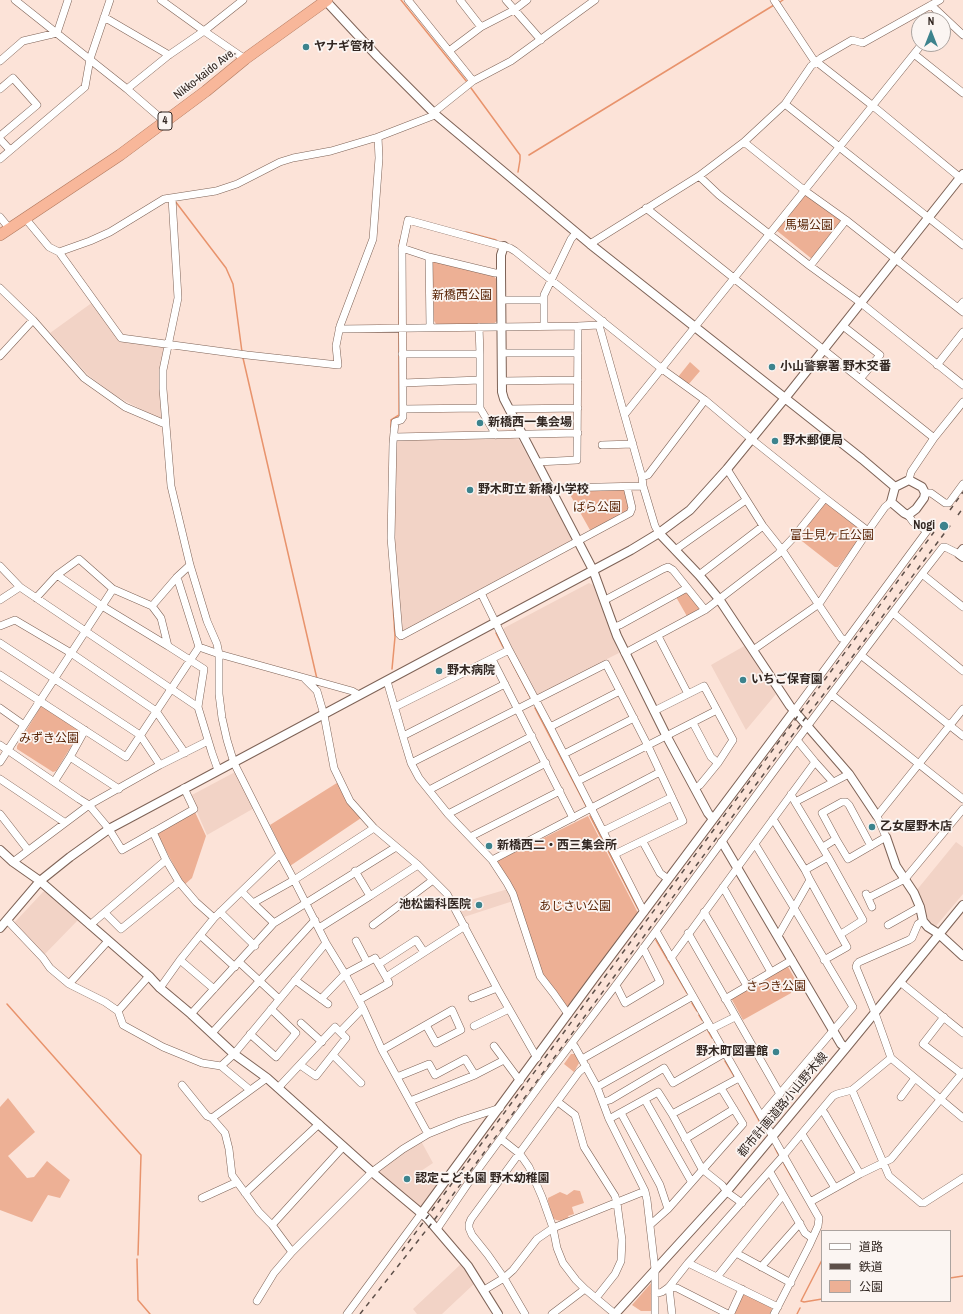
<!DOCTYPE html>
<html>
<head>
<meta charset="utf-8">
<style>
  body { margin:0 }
  #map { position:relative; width:963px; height:1314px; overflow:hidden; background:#fce3d8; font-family:"Archivo Narrow","Noto Sans JP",sans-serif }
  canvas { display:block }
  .legend { position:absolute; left:821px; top:1230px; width:130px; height:72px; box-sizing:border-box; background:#fbf5f2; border:1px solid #aba39f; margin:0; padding:5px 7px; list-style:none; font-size:12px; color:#322722 }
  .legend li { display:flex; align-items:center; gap:8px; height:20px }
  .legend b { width:20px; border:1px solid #aba39f }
  .north { position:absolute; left:911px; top:12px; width:40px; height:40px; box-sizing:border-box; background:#fbf5f2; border:1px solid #aba39f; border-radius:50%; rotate:0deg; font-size:11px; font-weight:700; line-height:16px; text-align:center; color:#322722 }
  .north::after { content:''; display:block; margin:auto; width:14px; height:18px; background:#3c838d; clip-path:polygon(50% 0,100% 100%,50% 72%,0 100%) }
</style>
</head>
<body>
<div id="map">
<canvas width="963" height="1314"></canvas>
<ul class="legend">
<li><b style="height:5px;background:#fff"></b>道路</li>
<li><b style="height:5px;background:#5d4f49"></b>鉄道</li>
<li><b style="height:11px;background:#edb095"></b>公園</li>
</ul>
<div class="north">N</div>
</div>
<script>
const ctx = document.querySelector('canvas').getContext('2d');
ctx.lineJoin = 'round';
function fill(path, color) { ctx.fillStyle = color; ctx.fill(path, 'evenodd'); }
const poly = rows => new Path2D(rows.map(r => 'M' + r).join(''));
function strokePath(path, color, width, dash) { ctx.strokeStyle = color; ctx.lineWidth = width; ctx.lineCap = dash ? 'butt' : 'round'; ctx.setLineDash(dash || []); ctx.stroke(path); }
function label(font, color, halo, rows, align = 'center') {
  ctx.font = font + ' "Archivo Narrow","Noto Sans JP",sans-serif'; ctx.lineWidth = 3.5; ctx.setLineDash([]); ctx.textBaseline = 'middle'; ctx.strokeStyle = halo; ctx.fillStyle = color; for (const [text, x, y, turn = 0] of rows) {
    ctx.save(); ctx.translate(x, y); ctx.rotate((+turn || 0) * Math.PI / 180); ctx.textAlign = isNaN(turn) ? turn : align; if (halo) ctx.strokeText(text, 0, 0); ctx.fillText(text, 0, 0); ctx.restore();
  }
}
fill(poly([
  [93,302,122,340,167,345,163,421,116,396,88,375,50,333],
  [508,437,519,440,571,537,570,541,405,632,401,629,393,539,396,442,400,439],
  [589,583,593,585,619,653,605,660,603,664,539,695,534,694,503,631,504,628],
  [746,645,776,694,746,730,711,665],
  [237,771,256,807,207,835,190,796],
  [956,842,963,847,963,894,936,926,931,925,916,891],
  [508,889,513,901,464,917,457,904],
  [45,891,78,920,44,955,14,923,43,892],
  [421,1141,433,1163,421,1171,439,1187,421,1210,376,1172],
  [461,1264,475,1283,442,1314,417,1314,413,1309]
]), '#f2d3c6');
fill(poly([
  [805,195,842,221,812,259,776,230],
  [432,260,493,275,497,280,497,321,492,325,437,325,434,321],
  [690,362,700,371,688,385,678,377],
  [624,490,629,507,628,512,590,530,568,491],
  [823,503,828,503,861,531,860,538,838,567,835,567,798,538,797,536],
  [683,593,688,593,700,607,699,611,688,618,676,597],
  [41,706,44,706,80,729,80,732,56,771,53,772,17,749,17,746],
  [340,781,364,816,290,866,270,825],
  [195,812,206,836,192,878,184,885,157,833],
  [588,816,638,913,568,1006,565,1006,557,992,543,975,512,886,497,861],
  [787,965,800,988,743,1020,731,998],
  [571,1054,575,1054,579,1063,574,1072,564,1064],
  [8,1098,35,1132,8,1156,27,1178,34,1177,47,1161,70,1180,60,1198,48,1195,32,1222,0,1210,0,1107],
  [574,1190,580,1191,584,1203,572,1207,574,1214,568,1216,569,1219,562,1221,556,1220,553,1218,548,1201,548,1198,560,1192,567,1195],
  [652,1282,654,1311,641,1311,632,1305],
  [743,1294,772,1307,771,1314,734,1314]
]), '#edb095');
strokePath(poly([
  [401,0,467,82],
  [780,2,783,0],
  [471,88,520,155,520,160,518,172],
  [529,155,774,5],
  [175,201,226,268,233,284,242,352],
  [466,232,496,240],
  [399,248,400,240],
  [399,272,399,326],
  [243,358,317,679],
  [391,427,391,420,399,415,399,330],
  [392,589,395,637,392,669],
  [496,633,503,647],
  [509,657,530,697],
  [535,708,586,806],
  [590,816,638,909],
  [656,940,687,993],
  [692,1003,697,1011],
  [7,1004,141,1155,138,1255],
  [699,1015,702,1020],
  [708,1031,712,1038],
  [715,1042,719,1050],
  [725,1061,734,1076],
  [740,1086,764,1130],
  [775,1148,778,1154],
  [784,1164,793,1180],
  [137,1259,138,1300,150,1314],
  [822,1260,801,1301,804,1302,822,1299],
  [950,1278,963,1276],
  [797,1314,800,1308]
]), '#e8936c', 1.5);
const minor = poly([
  [15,0,127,89,164,121],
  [161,0,204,31,245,59],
  [408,0,473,81],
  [460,0,481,27],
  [506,0,541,40],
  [774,0,813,59,873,106,963,180],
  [931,5,963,35],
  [104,17,169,55],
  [449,51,481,27,514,10,527,0],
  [914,54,963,93],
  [0,61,23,41,57,33,68,0],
  [0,89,13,78,37,105,0,136],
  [127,89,169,55,204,31,243,0],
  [785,104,963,245],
  [433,113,473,81,511,61,595,0],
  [0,139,10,150],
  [744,142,804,190,846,220,963,312],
  [0,159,85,87,90,59,110,0],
  [699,176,719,195,810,266,861,303,963,385],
  [172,198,178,298,163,370,163,389,171,486,190,565,207,621,217,644,219,654,219,694,222,718,227,740,234,763,280,854,294,880,326,943,345,974,363,1008,382,1050,428,1134],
  [646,208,934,438],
  [0,217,9,228],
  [25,218,49,247,59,252,121,338,247,355,338,365,336,346,340,326,373,239,379,158,378,137],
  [590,244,699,176,744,142,785,104,811,66,821,58,852,40,863,43,940,0],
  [402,248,429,257,430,327],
  [59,252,90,241,110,232,164,199,216,191,237,184,280,162,293,158,331,151,378,137,435,115],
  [429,257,495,273,501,273],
  [810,266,846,220],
  [0,288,33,320,84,378,125,407,165,424],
  [502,300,543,300],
  [958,308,963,302],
  [603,321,599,325,642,477,643,486,655,526,659,533],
  [544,326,544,295,571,239,576,233],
  [843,326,880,355,860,379],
  [479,327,480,354,480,408,496,435],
  [339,329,578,326,599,325],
  [502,353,578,353],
  [402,354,480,354],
  [0,356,33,320],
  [937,365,963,332],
  [502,381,578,380],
  [403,383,480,380],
  [403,409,480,408],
  [509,409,578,408],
  [625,414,922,44],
  [394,437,578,433],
  [602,445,633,444],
  [537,462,577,460,578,326],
  [727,469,763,526,782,550,841,638,846,640],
  [642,477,648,475,705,400],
  [909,480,911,472,934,438,963,402],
  [627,487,632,508,630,513,401,636,399,634,391,538,393,443,395,422,401,420,403,417,402,248,408,220,510,248,515,251,662,369,705,400,755,442,825,498,868,531],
  [551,489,559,488,643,486],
  [925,493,931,493,945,503,949,503,963,484],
  [675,550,746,500],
  [0,566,20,587,198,707],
  [922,574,963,607],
  [57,575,102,606,168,646],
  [699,575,763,526],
  [177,577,199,647,219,654,352,691,359,695],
  [481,593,509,650,550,727,644,912],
  [36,598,57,575,79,559,113,589,152,606,161,618,168,646,204,669,198,707,212,753,218,770],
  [0,600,20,587],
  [605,600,663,569,668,567,673,570,705,610],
  [152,606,177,577,190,565],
  [893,613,963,671],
  [0,626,15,620,71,653,156,711,185,753],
  [614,627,620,625,687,588],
  [658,636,688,694],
  [0,643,140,735,160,765],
  [753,650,819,604,868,531,885,507,891,502],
  [625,653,705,610,778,554,793,538,825,498],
  [862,656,963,736],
  [492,659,573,818],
  [0,675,126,757,199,647],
  [305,679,317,691,324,715,334,768,350,801,374,828,418,865,447,894,497,988,537,1058],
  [387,681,404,740,411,763,419,778,448,814,492,860,507,883,513,894,540,976,554,994,568,1014],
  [832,695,963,799],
  [395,707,509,650],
  [0,708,24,725],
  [654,711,704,686,733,740,718,763,700,785,695,788],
  [794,711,927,531,913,522,908,515],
  [693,723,711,757,718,763],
  [550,727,620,691],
  [403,736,505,684],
  [797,740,815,762,833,782],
  [0,745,79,799,89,805,109,829,122,850,194,809,184,788],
  [564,754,634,718],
  [70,757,119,789],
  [0,762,113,589],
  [411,763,606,664,648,746,683,821,615,854],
  [0,779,64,822],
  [578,781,717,710],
  [54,782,70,757,85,730],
  [429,790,532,736],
  [791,794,795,802,828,857,863,920,841,934],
  [795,802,849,774],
  [0,814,28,850],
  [448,814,546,763],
  [773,819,805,870],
  [603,831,672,797],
  [153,832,166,860,179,882,196,902,214,918],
  [470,837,560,791],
  [836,839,822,813,842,802,846,802,849,805,871,846],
  [643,842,660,873,668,879],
  [755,844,794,908,853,1007,761,1116],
  [823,847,836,839,848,859,886,837,877,816,963,709],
  [492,860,660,772],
  [13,862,89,805,160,765,208,741],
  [355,871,370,896,418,865],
  [810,880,847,947,824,960],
  [723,887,771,972],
  [242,892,253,903],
  [866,894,872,907],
  [868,898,905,879,963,809],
  [220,912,255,946],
  [704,912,747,986],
  [105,913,121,929,179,882],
  [7,920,43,958,50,968,69,984,108,941],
  [923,921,918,924,912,938,909,940,859,962,857,964,856,967,875,1013,891,1058,963,1118],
  [274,923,253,903,294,880,374,828],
  [90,925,166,860],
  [373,925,433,880],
  [888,925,920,907],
  [319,928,370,896],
  [656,931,819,1218,818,1226,809,1246,774,1314],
  [688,933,780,1094],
  [200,935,235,967],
  [778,936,810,880,805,870,828,857],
  [356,941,367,962],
  [671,958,815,762],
  [180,960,214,989],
  [239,962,279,999],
  [379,964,416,940,424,952],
  [149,976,118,1011,123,1025,163,1047,202,1063,221,1066],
  [295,980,328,1004],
  [900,982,963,1033],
  [69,984,105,1002,118,1011],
  [616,985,625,1003,660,982,643,948],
  [160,988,180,960,214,918,280,854],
  [472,998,497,988],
  [321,999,345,974,375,958,386,977,465,926],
  [725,999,792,960],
  [359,1000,389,983,386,977],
  [191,1014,274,923,396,847],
  [944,1017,923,1044,962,1074],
  [301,1023,322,1042],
  [474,1026,509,1009],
  [711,1029,735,1017],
  [212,1033,315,920],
  [250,1034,276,1057,296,1033,271,1009],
  [572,1043,575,1047,597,1087,609,1119,645,1191,647,1200,655,1269,655,1314],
  [494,1046,520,1081],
  [382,1050,452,1010,461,1030,436,1043,426,1025],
  [333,1055,361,1083],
  [582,1059,693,996],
  [300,1065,316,1076,346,1038,340,1032],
  [475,1075,504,1060],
  [397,1077,429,1064,435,1075,465,1059,475,1075,410,1101],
  [267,1078,212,1118,225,1133,229,1149,232,1175,259,1212,272,1225,292,1252],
  [182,1085,207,1116,212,1118],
  [597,1087,709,1024],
  [278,1088,335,1027,340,1032,363,1008],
  [250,1090,221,1066,234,1054,326,943],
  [852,1090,889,1176,921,1203,924,1203,963,1178],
  [901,1097,915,1078],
  [645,1100,691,1181],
  [558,1102,575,1115,584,1147,615,1196,617,1203,622,1240,621,1261,615,1274,596,1298],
  [603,1102,610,1100,664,1068,673,1083,725,1053],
  [822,1110,825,1114,860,1174],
  [621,1113,660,1185,668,1209,743,1124,721,1088],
  [672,1114,739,1078],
  [609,1119,658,1092,672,1114,702,1169,722,1185,728,1193,742,1203],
  [802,1134,835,1188],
  [501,1139,520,1154,529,1167,542,1197,553,1228,557,1248,563,1263,576,1280,585,1289],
  [685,1139,734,1109],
  [770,1172,805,1233,812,1238],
  [245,1193,319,1124],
  [202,1198,237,1182],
  [810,1202,860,1174,891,1159,963,1072],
  [272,1225,343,1147],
  [650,1225,668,1209],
  [437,1229,471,1179,543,1081,616,985,797,740,922,574,943,547,945,547,959,554],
  [736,1253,791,1283],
  [688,1263,778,1307],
  [761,1267,800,1223],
  [717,1277,736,1253,783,1195],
  [484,1290,504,1278,513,1270,537,1239,553,1228,645,1191],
  [655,1294,662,1292,669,1287,688,1263,783,1156,833,1096,837,1094,852,1090,891,1058],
  [257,1301,274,1273,292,1252,372,1172,403,1149,428,1134,460,1121,500,1108],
  [347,1314,421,1214],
  [525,1314,504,1278,488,1255,472,1235,469,1228,469,1224,471,1219,579,1072,586,1066],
  [552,1314,585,1289,615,1314],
  [672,1314,669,1287,677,1288,728,1314,731,1313,742,1289]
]);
const tertiary = poly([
  [326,1,377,56,436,115,590,244,862,459,895,487],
  [504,246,501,255,501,273,502,392,504,399,593,570,617,636,667,737,708,813,713,819],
  [909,480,922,487,925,493,924,498,916,509,908,515,904,513,891,502,895,487,909,480],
  [659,533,699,575,719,599,790,706,849,774,877,816],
  [963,549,959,554,963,557],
  [886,837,896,866,914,893,920,907,923,921,928,927,939,934,963,956],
  [722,842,841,1044,846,1048],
  [0,850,13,862,40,881,149,976,160,988,191,1014,234,1054,267,1078,372,1172,427,1218,468,1266,498,1314],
  [0,928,40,881,70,857,109,829,631,550,659,533,690,510,727,469,790,392,963,174],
  [421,1214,595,977,794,711],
  [615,1314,727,1191,846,1048,963,905]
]);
const trunk = poly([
  [0,235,120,155,206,91,245,59,327,0]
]);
strokePath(minor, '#7e6357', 8);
strokePath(tertiary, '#7e6357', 10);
strokePath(trunk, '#b1795f', 12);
strokePath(minor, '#fff', 7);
strokePath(tertiary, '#fff', 8);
strokePath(trunk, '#f8b79a', 11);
strokePath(poly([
  [950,510,963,492],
  [958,515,963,508],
  [402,1251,934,532],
  [360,1314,432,1223,803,721,844,668,952,523]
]), '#5d4f49', 1.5, [5, 5]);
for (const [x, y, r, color] of [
  [306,47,4,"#3c838d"],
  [772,367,4,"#3c838d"],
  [480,423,4,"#3c838d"],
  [775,441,4,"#3c838d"],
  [470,490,4,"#3c838d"],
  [944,526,5,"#3c838d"],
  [439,671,4,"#3c838d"],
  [743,680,4,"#3c838d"],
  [872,827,4,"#3c838d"],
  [489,846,4,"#3c838d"],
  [479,905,4,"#3c838d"],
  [776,1052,4,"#3c838d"],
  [407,1179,4,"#3c838d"]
]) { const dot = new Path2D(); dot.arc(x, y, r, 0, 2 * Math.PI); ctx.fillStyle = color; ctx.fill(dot); strokePath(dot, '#fbf5f2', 1.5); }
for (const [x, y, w] of [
  [165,121,14]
]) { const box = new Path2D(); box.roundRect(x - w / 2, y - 9, w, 18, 3); ctx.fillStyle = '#fbf5f2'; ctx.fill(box); strokePath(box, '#322722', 1); }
label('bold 11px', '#322722', null, [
  ["4",165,121]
]);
label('bold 12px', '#322722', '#fbf5f2', [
  ["ヤナギ管材",314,47],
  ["小山警察署 野木交番",780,367],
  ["新橋西一集会場",488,423],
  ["野木郵便局",783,441],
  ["野木町立 新橋小学校",478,490],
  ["Nogi",935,526,"right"],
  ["野木病院",447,671],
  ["いちご保育園",751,680],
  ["乙女屋野木店",880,827],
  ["新橋西二・西三集会所",497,846],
  ["池松歯科医院",471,905,"right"],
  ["野木町図書館",768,1052,"right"],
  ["認定こども園 野木幼稚園",415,1179]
], 'left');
label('12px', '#322722', '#fbf5f2', [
  ["Nikko-kaido Ave.",205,74,-38],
  ["都市計画道路小山野木線",783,1105,-50]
]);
label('12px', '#592406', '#fbf5f2', [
  ["馬場公園",809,226],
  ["新橋西公園",462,296],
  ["ばら公園",597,508],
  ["富士見ヶ丘公園",832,536],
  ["みずき公園",49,739],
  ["あじさい公園",575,907],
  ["さつき公園",776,987]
]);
</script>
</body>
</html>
